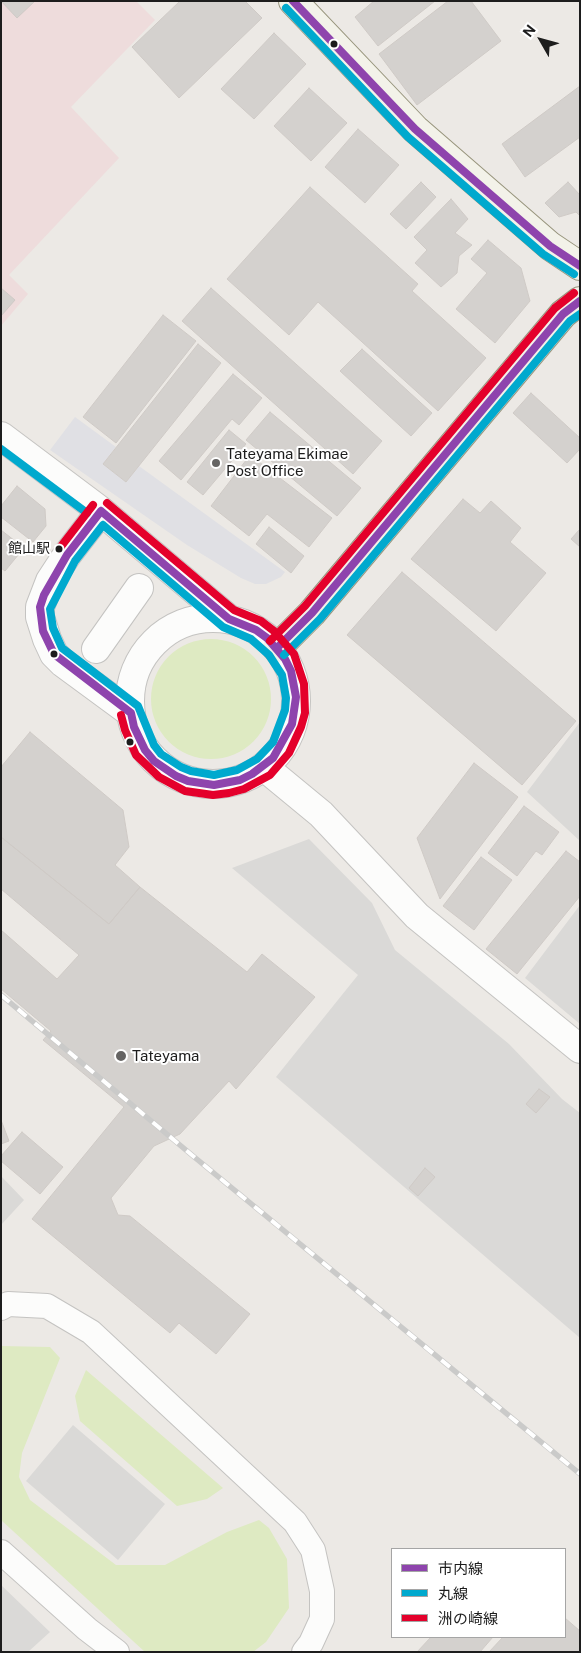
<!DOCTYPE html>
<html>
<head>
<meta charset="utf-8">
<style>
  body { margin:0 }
  #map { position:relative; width:581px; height:1653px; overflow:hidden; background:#ece9e5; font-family:"Public Sans","Noto Sans JP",sans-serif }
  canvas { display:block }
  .frame { position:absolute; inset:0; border:2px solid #1d1d1d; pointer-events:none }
  .legend { position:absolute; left:391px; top:1548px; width:175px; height:90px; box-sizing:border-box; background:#fff; border:1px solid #a5a5a5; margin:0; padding:6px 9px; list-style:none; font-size:15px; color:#1d1d1d }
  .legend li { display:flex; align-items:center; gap:10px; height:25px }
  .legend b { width:25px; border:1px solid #a5a5a5 }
  .north { position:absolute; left:516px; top:15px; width:50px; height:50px; -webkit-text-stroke:4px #fff; paint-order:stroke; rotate:308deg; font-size:14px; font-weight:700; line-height:20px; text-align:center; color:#1d1d1d }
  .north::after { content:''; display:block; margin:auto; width:18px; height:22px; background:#1d1d1d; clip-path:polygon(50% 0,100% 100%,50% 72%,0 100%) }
</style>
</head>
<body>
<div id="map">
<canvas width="581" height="1653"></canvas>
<div class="frame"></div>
<ul class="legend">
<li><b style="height:6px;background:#8e44ad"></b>市内線</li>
<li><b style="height:6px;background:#00a9ce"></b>丸線</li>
<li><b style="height:6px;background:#e4002b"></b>洲の崎線</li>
</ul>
<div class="north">N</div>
</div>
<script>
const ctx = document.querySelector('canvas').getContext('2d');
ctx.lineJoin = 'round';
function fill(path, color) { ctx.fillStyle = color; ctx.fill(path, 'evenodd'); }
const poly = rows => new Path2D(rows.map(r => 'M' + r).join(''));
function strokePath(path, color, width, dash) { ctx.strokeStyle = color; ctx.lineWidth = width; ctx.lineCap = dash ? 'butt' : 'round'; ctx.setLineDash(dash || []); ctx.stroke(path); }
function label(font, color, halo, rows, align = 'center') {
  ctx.font = font + ' "Public Sans","Noto Sans JP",sans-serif'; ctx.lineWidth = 4; ctx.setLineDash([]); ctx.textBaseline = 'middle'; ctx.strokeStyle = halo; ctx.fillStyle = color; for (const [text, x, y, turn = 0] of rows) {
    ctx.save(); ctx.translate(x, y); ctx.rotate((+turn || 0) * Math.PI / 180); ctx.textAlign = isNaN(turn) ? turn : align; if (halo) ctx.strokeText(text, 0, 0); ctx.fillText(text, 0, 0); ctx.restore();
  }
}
fill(poly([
  [1,1,136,1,155,20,71,107,119,158,9,275,28,294,1,326]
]), '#eedcdc');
fill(poly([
  '151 699a60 60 0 1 1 120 0a60 60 0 1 1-120 0Z',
  [1,1346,50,1347,60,1358,22,1453,19,1477,30,1500,116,1565,165,1565,227,1532,259,1520,269,1528,287,1559,289,1608,266,1642,253,1652,145,1652,1,1520],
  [86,1370,223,1488,207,1499,177,1506,80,1421,75,1396]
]), '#deeac2');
fill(poly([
  [580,722,580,841,527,792],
  [309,839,372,903,395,950,509,1044,562,1099,580,1113,580,1338,276,1077,358,975,232,868],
  [580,905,580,1024,525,978],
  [1,1176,24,1200,1,1225],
  [73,1425,165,1504,118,1560,26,1481],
  [1,1585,50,1632,28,1652,1,1652]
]), '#dad9d7');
fill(poly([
  [75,417,116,447,103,464,126,482,139,466,285,572,281,577,266,584,255,584,241,578,187,545,50,450]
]), '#e0e0e4');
const building = poly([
  [1,1,35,1,17,18,1,1],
  [180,1,245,1,262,18,179,98,132,47,180,1],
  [374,1,435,1,378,46,355,17,374,1],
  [448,1,471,1,501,41,417,105,379,54,448,1],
  [274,33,306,64,254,119,221,89,274,33],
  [580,86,580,137,525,177,502,144,580,86],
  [309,88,347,123,311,161,274,126,309,88],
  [358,129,399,165,365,203,325,167,358,129],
  [421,182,436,197,406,229,390,214,421,182],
  [568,182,580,195,580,216,576,212,559,217,545,203,568,182],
  [310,187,418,284,412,291,486,358,438,411,318,302,289,335,227,279,310,187],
  [451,199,468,219,455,233,472,245,459,256,457,273,441,287,415,263,427,250,414,237,451,199],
  [488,240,521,268,530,301,495,343,456,309,487,273,471,259,488,240],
  [1,288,15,300,1,316,1,288],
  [211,288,382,441,353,474,182,321,211,288],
  [163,315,196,341,116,443,83,417,163,315],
  [198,344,221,363,126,482,103,464,198,344],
  [362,349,432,413,411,436,340,371,362,349],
  [233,374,262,398,239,425,232,419,181,480,159,461,233,374],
  [531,393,580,438,580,449,567,463,513,413,531,393],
  [270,412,361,488,337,516,246,440,270,412],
  [229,430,246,444,203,495,187,482,229,430],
  [250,455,332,518,309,547,267,514,249,536,211,506,250,455],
  [17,486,45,509,46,526,33,542,1,517,1,506,17,486],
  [463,499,480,513,491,501,521,528,510,542,546,573,496,631,411,559,463,499],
  [269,527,304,556,291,573,256,544,269,527],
  [580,529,580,547,571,539,580,529],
  [1,530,24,548,5,571,1,568,1,530],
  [402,572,576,721,522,785,347,635,402,572],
  [30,732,123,810,129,847,115,865,140,887,109,924,1,837,1,767,30,732],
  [474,763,518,797,440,899,417,838,474,763],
  [524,806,559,832,542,855,536,851,517,876,488,853,524,806],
  [1,837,109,924,140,887,247,972,262,954,315,997,236,1089,229,1081,180,1134,154,1146,111,1198,118,1215,130,1216,250,1314,216,1354,179,1323,170,1333,32,1219,124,1107,43,1040,51,1031,1,989,1,930,57,979,79,955,1,889,1,837],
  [566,851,580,862,580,896,517,974,486,949,566,851],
  [481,857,512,880,474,930,443,906,481,857],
  [539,1089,550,1097,536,1113,526,1104,539,1089],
  [1,1120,9,1141,1,1144,1,1120],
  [22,1132,63,1167,40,1194,1,1161,1,1156,22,1132],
  [425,1168,435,1177,418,1196,409,1188,425,1168],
  [565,1618,580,1631,580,1652,489,1652,503,1637,565,1637,565,1618],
  [431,1637,493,1637,480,1652,417,1652,431,1637]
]);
fill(building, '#d4d1ce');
strokePath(building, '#cfcac6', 1);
const service = poly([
  [1,1308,8,1304,47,1306,91,1332,295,1522,313,1550,322,1591,322,1619,311,1643,304,1652],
  [1,1552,87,1629,117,1652]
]);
const pedestrian = poly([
  [96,649,139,588]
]);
const minor = poly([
  [1,436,101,511,229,619],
  [101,511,67,555,50,581,40,607,40,617,47,639,54,654,63,663,131,713],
  '130 701a83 83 0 1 1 166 0a83 83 0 1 1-166 0Z',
  [264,767,321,814,417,916,580,1049]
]);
const secondary = poly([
  [293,1,415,129,550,246,580,266],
  [277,648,312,613,563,314,580,301]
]);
strokePath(service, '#c4c3c1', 26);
strokePath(pedestrian, '#c4c3c1', 30);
strokePath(minor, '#c4c3c1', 30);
strokePath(secondary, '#97947c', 30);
strokePath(service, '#fcfcfb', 24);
strokePath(pedestrian, '#fcfcfb', 28);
strokePath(minor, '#fcfcfb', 28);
strokePath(secondary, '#f3f2e9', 28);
const rail = poly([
  [1,995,193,1156,580,1474]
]);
strokePath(rail, '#cacac9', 5.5);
strokePath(rail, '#fff', 4, [11]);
strokePath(poly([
  [293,1,415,129,550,246,580,266],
  [101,511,229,619,256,630,267,638,285,659,291,671,296,697,292,724,273,758,252,774,240,780,214,785,188,781,176,776,154,761,145,750,134,727,131,713,54,654,43,631,40,607,44,595,67,555,101,511],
  [277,648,312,613,563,314,580,301]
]), '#8e44ad', 8);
strokePath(poly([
  [286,8,408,137,543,254,574,274],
  [1,449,87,513],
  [103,525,223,627,251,639,269,655,282,675,286,698,285,710,273,742,257,759,237,770,214,775,191,771,181,767,161,754,154,745,138,706,62,648,53,628,50,609,75,561,103,525],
  [284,655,320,619,570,321,580,314]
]), '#00a9ce', 8);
strokePath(poly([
  [107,503,234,610,261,621,274,631,294,654,304,684,305,713,301,727,289,753,270,775,244,789,229,793,213,795,185,791,159,777,136,755,125,730,121,715],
  [59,549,93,505],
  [270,641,305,606,555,308,574,293]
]), '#e4002b', 8);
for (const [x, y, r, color] of [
  [334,44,4.5,"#1d1d1d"],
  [216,463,5,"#656463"],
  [59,549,4.5,"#1d1d1d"],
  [54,654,4.5,"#1d1d1d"],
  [130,742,4.5,"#1d1d1d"],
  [121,1056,6,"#656463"]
]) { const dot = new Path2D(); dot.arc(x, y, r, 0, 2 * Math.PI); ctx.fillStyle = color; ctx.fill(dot); strokePath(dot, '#fff', 2); }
label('14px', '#1d1d1d', '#fff', [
  ["館山駅",50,549]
], 'right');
label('15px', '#1d1d1d', '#fff', [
  ["Tateyama Ekimae",226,454],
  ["Post Office",226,471],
  ["Tateyama",132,1056]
], 'left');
</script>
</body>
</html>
